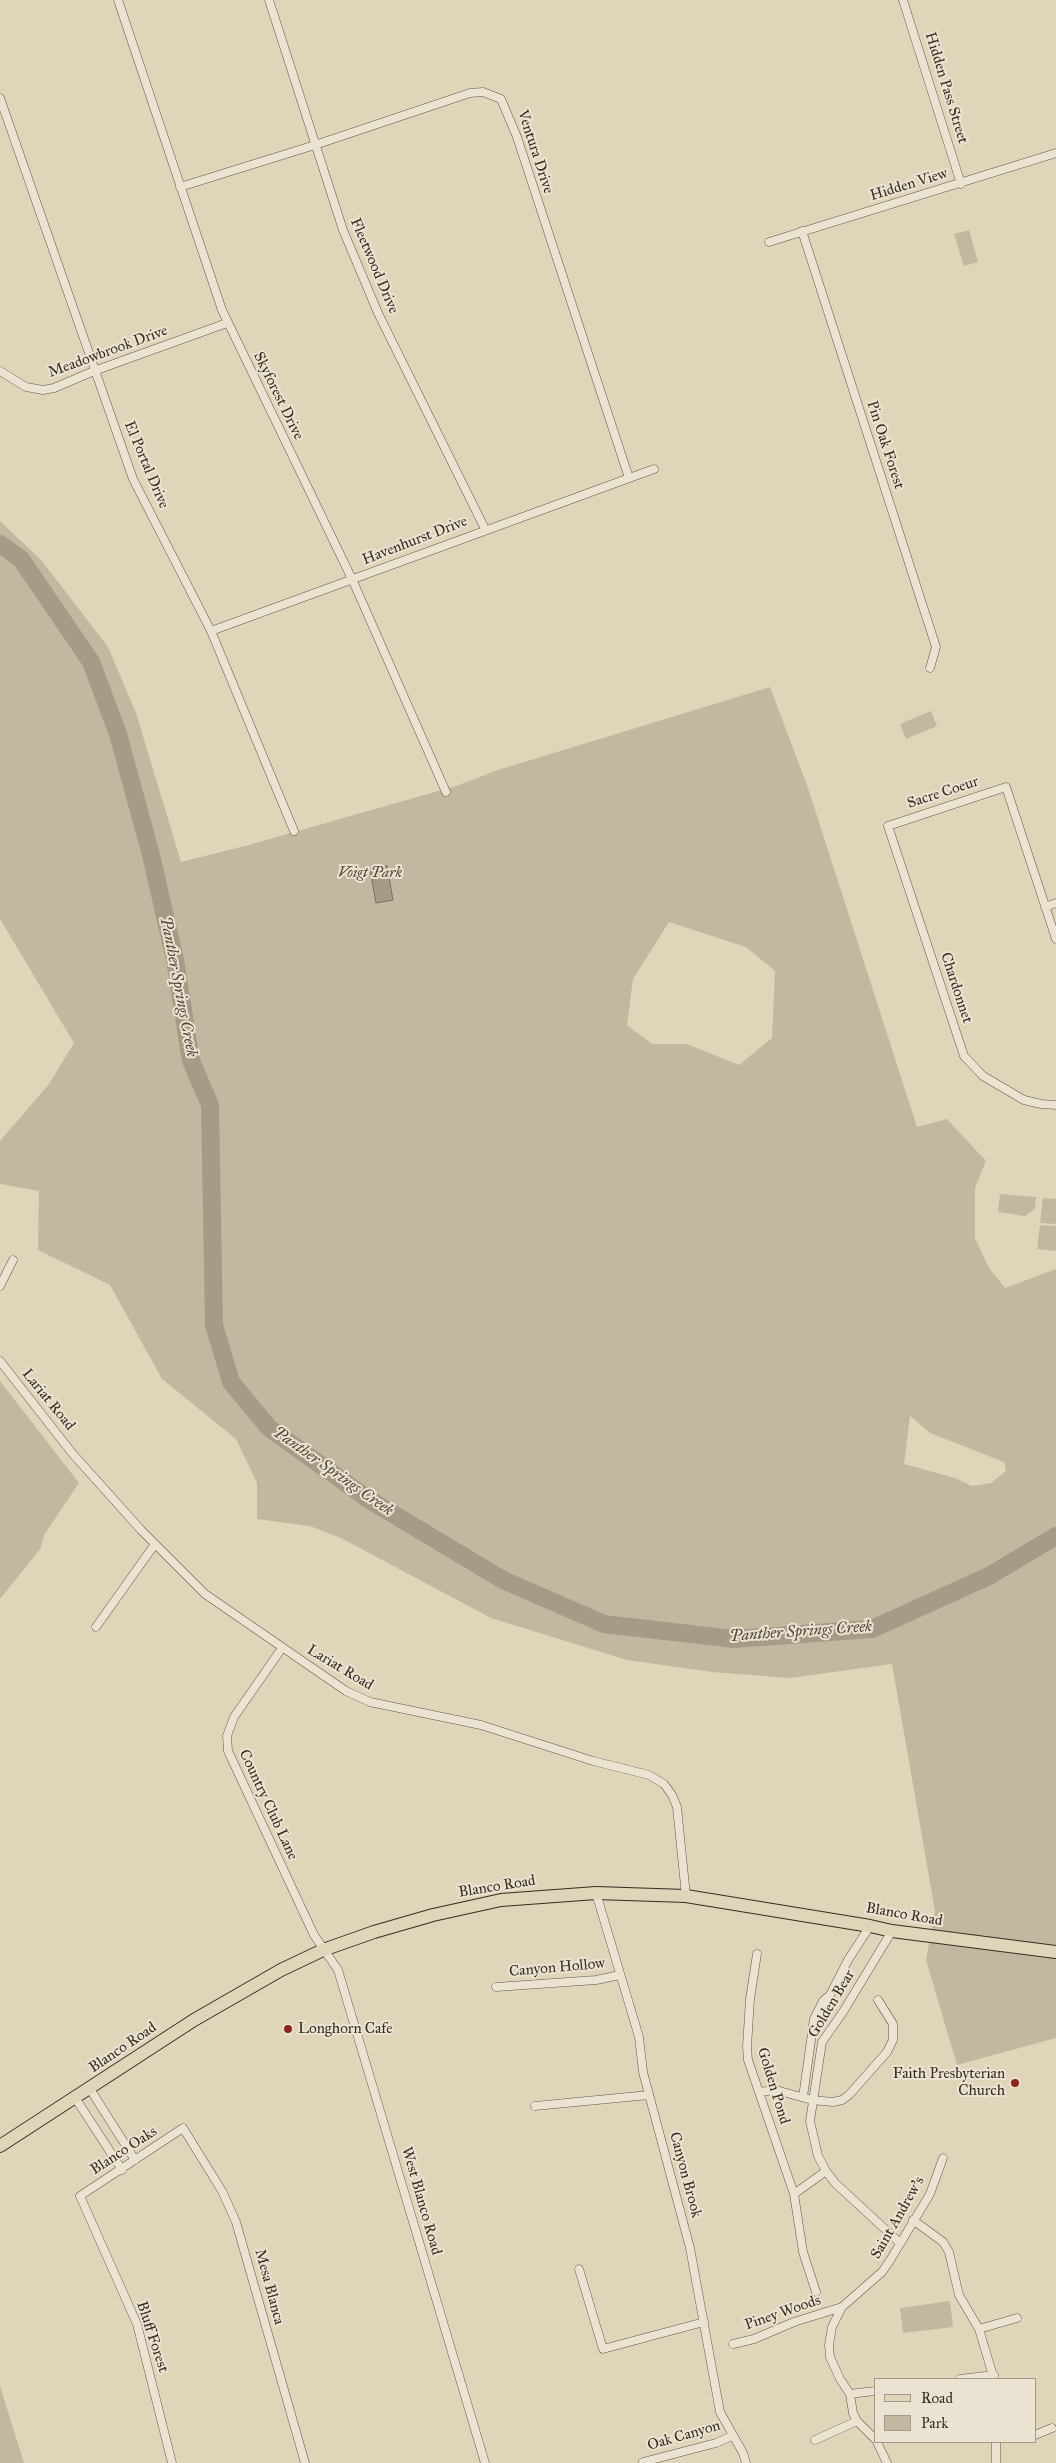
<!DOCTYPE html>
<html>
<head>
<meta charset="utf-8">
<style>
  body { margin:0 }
  #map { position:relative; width:1056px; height:2463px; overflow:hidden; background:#e0d4b9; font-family:"IM FELL Great Primer",serif }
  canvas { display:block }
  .legend { position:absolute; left:874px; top:2378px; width:162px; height:65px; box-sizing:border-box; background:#ebe3d2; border:1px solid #a39a8c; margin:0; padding:6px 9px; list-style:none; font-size:15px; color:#362d22 }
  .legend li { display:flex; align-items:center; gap:10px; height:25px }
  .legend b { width:25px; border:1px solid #a39a8c }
</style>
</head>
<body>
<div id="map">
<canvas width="1056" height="2463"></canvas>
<ul class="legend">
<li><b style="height:6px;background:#e0d4b9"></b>Road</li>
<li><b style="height:14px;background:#c3b89f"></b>Park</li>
</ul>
</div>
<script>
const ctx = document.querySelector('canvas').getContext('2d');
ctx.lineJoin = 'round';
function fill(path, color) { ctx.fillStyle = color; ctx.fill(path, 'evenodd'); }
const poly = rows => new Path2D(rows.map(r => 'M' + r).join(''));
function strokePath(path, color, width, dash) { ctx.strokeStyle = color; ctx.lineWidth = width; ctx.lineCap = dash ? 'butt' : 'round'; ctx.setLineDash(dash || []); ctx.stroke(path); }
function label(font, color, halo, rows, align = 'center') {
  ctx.font = font + ' "IM FELL Great Primer",serif'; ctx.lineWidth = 4; ctx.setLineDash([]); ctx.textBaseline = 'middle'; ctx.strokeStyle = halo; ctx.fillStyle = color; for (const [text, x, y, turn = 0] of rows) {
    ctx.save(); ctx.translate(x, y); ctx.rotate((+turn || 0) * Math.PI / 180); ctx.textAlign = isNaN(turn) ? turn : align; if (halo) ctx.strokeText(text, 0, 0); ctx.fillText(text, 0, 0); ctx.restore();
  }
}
fill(poly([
  [969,230,978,262,964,266,954,234],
  [0,521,42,561,108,647,136,713,181,862,245,846,456,786,498,770,770,687,808,788,917,1127,947,1119,986,1161,975,1188,975,1238,989,1268,1005,1288,1056,1269,1056,2038,957,2065,926,1960,935,1911,892,1664,790,1678,712,1672,627,1660,491,1618,341,1538,310,1526,257,1519,257,1483,236,1439,162,1379,110,1285,38,1250,39,1191,0,1184,0,1141,49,1084,74,1043,0,919],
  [669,922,746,947,775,971,772,1038,739,1065,687,1044,652,1044,627,1025,633,979],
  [910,1416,930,1433,1004,1462,1006,1471,991,1483,972,1486,955,1478,904,1464],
  [931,711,937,726,906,739,900,724],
  [1000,1194,1036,1197,1035,1209,1025,1216,998,1212],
  [1043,1198,1056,1199,1056,1224,1040,1223],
  [1040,1225,1056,1226,1056,1251,1037,1249],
  [0,1381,79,1483,44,1535,41,1548,0,1599],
  [950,2301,953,2327,903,2333,900,2308],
  [0,2386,24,2463,0,2463]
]), '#c3b89f');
const water = poly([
  [387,866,393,900,376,903,370,869,387,866]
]);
fill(water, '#a69b86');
strokePath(water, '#796f5e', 1);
strokePath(poly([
  [0,544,21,559,91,662,118,734,151,855,175,960,191,1061,210,1105,214,1325,231,1382,269,1428,368,1499,503,1580,604,1624,734,1639,872,1629,989,1576,1056,1536]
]), '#a69b86', 18);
const street = poly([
  [118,0,222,310,352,579,446,792],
  [269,0,343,230,378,313,485,529],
  [903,0,961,184],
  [0,98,133,479,211,631,294,831],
  [180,187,315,145,470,93,483,92,501,99,517,137,629,478],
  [802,231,936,647,930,668],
  [769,242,1056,153],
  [0,371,26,387,43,390,54,388,94,371,227,323],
  [211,631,654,469],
  [1045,907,1056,903],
  [1056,939,1006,787,888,826,964,1056,983,1076,1024,1100,1041,1104,1056,1105],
  [0,1286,13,1260],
  [0,1361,72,1453,141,1530,205,1594,346,1691,370,1702,481,1725,593,1761,649,1775,664,1784,672,1795,677,1807,686,1896],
  [96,1627,155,1544],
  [282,1648,234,1717,227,1736,228,1751,314,1935,338,1970,485,2463],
  [596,1893,639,2037,643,2072,690,2248,720,2412,743,2453,746,2463],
  [892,1931,843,2012,822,2042,810,2121,818,2156,826,2171,835,2183,899,2242],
  [757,1954,750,1999,747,2047,748,2060,794,2194,803,2252,816,2292],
  [496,1987,596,1980,620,1975],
  [814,2028,821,2021,830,2004,830,1995],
  [90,2089,135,2160],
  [759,2092,776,2090,812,2100,833,2102,842,2100,849,2095,887,2052,893,2040,893,2024,878,2000],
  [803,2097,814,2019,823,2001,830,1995,848,1960,870,1926],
  [76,2099,122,2170],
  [535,2106,649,2095],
  [794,2194,826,2171],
  [913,2220,943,2242,949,2252,959,2295,979,2329,994,2379],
  [579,2269,603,2349,704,2322],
  [979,2329,1017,2318],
  [733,2344,754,2339,794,2322,842,2307],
  [960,2379,994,2375],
  [850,2394,875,2391],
  [1035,2435,1052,2428],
  [875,2439,857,2421,853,2413,850,2394,840,2379,830,2357,829,2345,832,2327,842,2307,882,2272,889,2262,930,2194,943,2158],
  [815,2440,857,2421],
  [877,2442,887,2463],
  [996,2442,996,2463],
  [643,2462,716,2443,732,2436],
  [172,2463,137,2324,80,2196,183,2128,222,2191,236,2222,305,2463]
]);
const primary = poly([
  [0,2146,194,2020,281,1970,323,1950,374,1932,433,1915,501,1900,596,1893,686,1896,870,1926,892,1931,1056,1952]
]);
strokePath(street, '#605748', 9);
strokePath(primary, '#362d22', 14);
strokePath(street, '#ebe3d2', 8);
strokePath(primary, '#e0d4b9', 12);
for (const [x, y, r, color] of [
  [288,2029,5,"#8f2418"],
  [1015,2083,5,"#8f2418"]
]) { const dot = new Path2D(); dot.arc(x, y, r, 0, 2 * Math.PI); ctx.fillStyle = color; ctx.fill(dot); strokePath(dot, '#ebe3d2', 2); }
label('15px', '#362d22', '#ebe3d2', [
  ["Hidden Pass Street",946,88,73],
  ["Ventura Drive",535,152,72],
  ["Hidden View",909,185,-17],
  ["Fleetwood Drive",374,266,67],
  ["Meadowbrook Drive",108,352,-20],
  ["Skyforest Drive",278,396,64],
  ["Pin Oak Forest",885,445,72],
  ["El Portal Drive",146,465,67],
  ["Havenhurst Drive",415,541,-21],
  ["Sacre Coeur",943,793,-18],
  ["Chardonnet",956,988,72],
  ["Lariat Road",48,1400,51],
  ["Lariat Road",340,1668,31],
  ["Country Club Lane",268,1805,65],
  ["Blanco Road",497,1887,-9],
  ["Blanco Road",904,1915,10],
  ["Canyon Hollow",557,1968,-5],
  ["Golden Bear",832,2004,-59],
  ["Blanco Road",123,2048,-34],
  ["Golden Pond",773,2086,73],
  ["Blanco Oaks",124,2151,-33],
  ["Canyon Brook",685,2175,75],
  ["West Blanco Road",421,2201,74],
  ["Saint Andrew's",898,2218,-60],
  ["Mesa Blanca",269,2287,75],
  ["Piney Woods",783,2313,-19],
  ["Bluff Forest",152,2337,72],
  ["Oak Canyon",684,2436,-16]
]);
label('italic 15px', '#52493b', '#ebe3d2', [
  ["Voigt Park",370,873]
]);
label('15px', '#362d22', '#ebe3d2', [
  ["Longhorn Cafe",298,2029],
  ["Faith Presbyterian",1005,2074,"right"],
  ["Church",1005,2091,"right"]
], 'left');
label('italic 16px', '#52483b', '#ebe3d2', [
  ["Panther Springs Creek",178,987,79],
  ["Panther Springs Creek",333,1472,35],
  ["Panther Springs Creek",801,1632,-4]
]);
</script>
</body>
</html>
